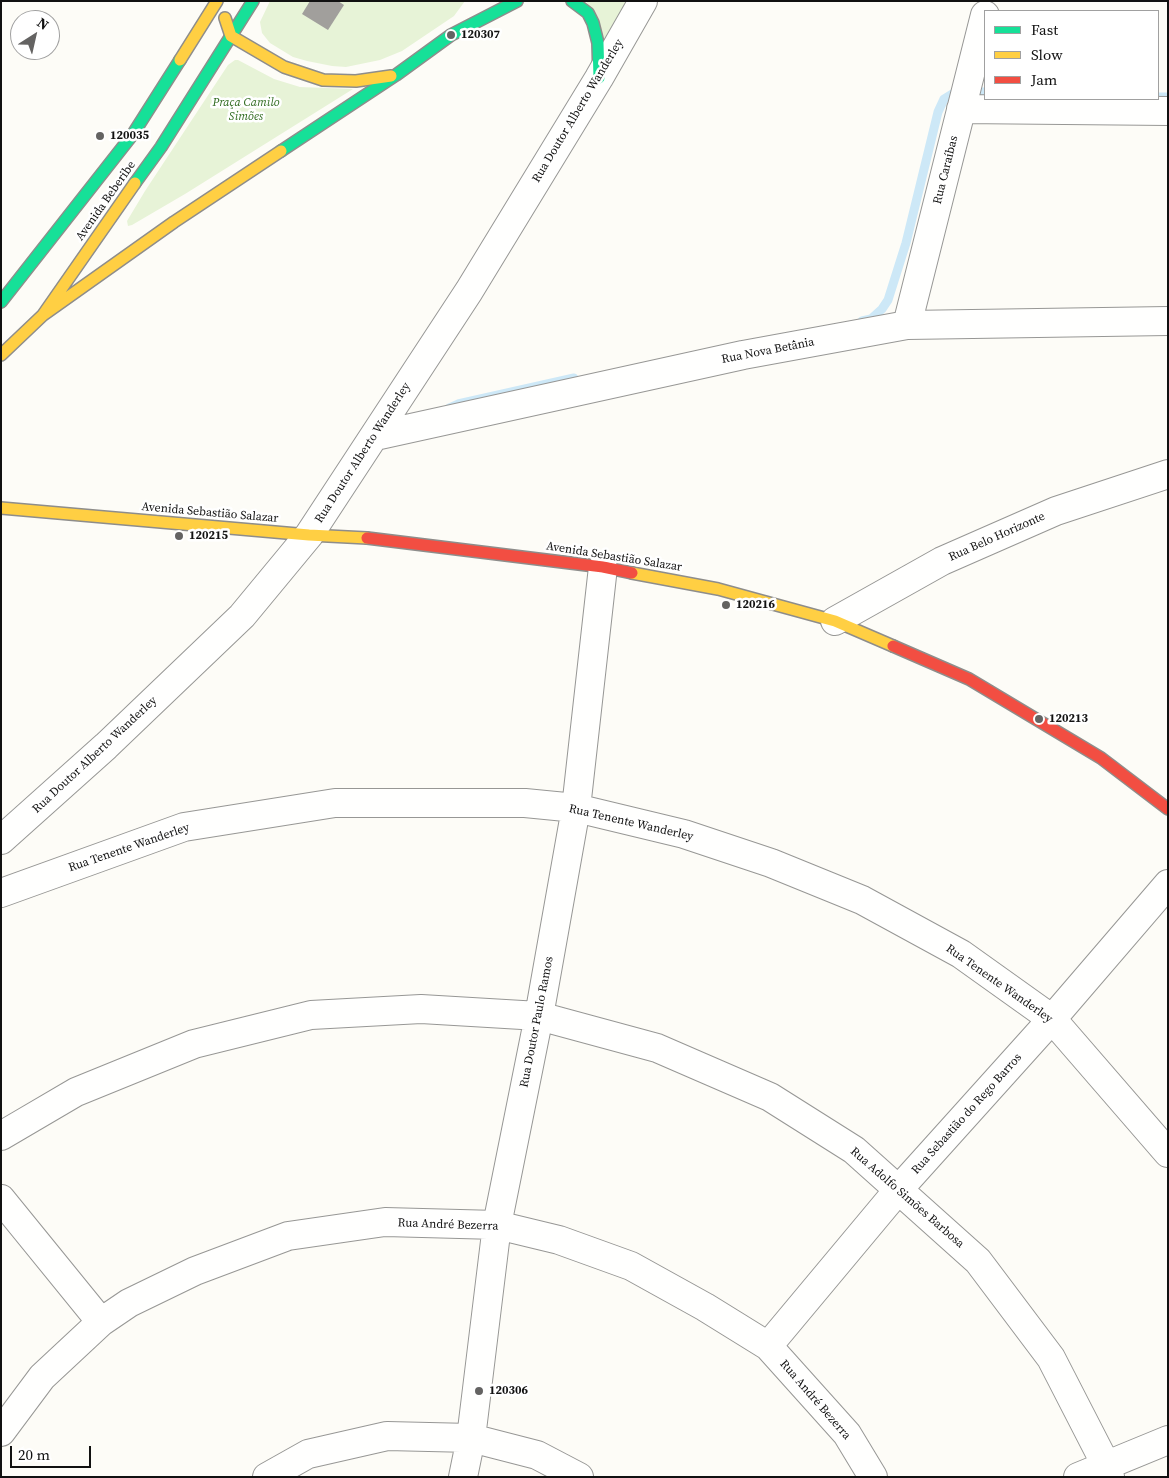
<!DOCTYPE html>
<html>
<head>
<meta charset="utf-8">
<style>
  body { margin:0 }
  #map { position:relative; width:1169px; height:1478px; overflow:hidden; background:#fdfcf7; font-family:"Source Serif 4",serif }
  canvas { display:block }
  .frame { position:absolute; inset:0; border:2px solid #111; pointer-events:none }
  .legend { position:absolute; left:984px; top:10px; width:175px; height:90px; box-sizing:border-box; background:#fff; border:1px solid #a0a0a0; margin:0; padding:6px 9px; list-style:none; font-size:15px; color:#111 }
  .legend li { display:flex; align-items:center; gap:10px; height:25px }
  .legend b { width:25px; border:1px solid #a0a0a0 }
  .north { position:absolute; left:10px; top:10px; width:50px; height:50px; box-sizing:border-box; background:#fff; border:1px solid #a0a0a0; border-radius:50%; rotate:35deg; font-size:14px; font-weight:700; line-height:20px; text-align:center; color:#111 }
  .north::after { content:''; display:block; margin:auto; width:18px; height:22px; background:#646362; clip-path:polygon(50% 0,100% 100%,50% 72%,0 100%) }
  .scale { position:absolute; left:10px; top:1446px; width:81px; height:22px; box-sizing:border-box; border:2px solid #111; border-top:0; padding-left:6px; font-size:15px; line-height:18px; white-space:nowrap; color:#111; -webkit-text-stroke:4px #fff; paint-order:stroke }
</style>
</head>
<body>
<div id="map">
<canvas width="1169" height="1478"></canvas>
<div class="frame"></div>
<ul class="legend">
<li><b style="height:6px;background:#16e098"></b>Fast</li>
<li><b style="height:6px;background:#ffcf43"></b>Slow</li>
<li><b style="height:6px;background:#f24e42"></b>Jam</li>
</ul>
<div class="north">N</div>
<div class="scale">20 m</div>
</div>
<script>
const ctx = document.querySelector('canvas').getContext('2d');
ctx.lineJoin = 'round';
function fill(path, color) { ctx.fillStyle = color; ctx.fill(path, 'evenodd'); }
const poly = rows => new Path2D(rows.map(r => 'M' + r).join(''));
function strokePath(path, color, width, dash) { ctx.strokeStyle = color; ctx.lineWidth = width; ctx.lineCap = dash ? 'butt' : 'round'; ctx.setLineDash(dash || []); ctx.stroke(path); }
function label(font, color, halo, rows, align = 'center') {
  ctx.font = font + ' "Source Serif 4",serif'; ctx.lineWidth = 5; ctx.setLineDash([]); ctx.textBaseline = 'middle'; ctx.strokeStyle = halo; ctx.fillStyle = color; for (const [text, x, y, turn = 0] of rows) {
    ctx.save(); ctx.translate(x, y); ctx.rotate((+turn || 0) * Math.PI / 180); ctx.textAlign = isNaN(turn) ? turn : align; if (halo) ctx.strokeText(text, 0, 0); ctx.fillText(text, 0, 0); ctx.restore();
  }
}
fill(poly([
  [270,1,465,1,454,16,402,51,380,60,346,67,332,66,307,61,293,57,270,43,262,33,260,22],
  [586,1,636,1,609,48],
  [235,60,238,60,274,79,300,87,353,89,185,194,132,225,128,226,127,221,145,191,228,65]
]), '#e7f3d7');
strokePath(poly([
  [1158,97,1168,97],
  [862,321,871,319,882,309,888,300,906,243,938,112,944,99,957,91,985,92],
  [449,408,458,404,574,378]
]), '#cde8f7', 9);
fill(poly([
  [310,1,338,1,344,5,328,30,302,14]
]), '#a19f9c');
const street = poly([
  [961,109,1168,111],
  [907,325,985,15],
  [375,436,743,355,907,325,1168,321],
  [835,621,942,561,1056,511,1168,474],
  [1,840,106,746,242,616,309,535,469,291,599,78,643,1],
  [1,893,184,827,335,803,525,803,576,808,684,834,771,863,862,900,961,954,1052,1019,1168,1153],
  [1,1136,76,1092,194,1044,311,1015,421,1009,539,1016,657,1048,770,1097,854,1150,978,1261,1051,1358,1106,1465,1110,1477],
  [1,1199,101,1322],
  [768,1346,899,1189,1052,1019,1168,884],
  [1,1432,42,1377,101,1322,129,1303,195,1271,288,1236,385,1222,497,1225,559,1240,631,1266,705,1307,768,1346,847,1434,873,1477],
  [267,1477,308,1454,387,1436,471,1438,537,1455,579,1477],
  [463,1477,471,1438,497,1225,539,1016,576,808,603,567],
  [1078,1477,1168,1440]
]);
const fast = poly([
  [572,1,588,13,593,23,598,43,599,78],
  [281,151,396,75,451,35,517,1],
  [135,183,161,147,253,1],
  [1,302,133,134,180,60]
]);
const slow = poly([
  [225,18,231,36,284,67,323,80,356,81,391,76],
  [180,60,217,1],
  [43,315,174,222,281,151],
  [1,355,43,315,135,183],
  [1,508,309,535,367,538],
  [632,573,718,589,835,621,893,646]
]);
const jam = poly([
  [367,538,603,567,632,573],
  [893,646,969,679,1101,758,1168,809]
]);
strokePath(street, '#979795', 30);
strokePath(fast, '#8e8d8b', 14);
strokePath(slow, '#8e8d8b', 14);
strokePath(jam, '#8e8d8b', 14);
strokePath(street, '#fffffe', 28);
strokePath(fast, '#16e098', 11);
strokePath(slow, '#ffcf43', 11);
strokePath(jam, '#f24e42', 11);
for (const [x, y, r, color] of [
  [451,35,5,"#646362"],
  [100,136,5,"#646362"],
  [179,536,5,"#646362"],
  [726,605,5,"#646362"],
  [1039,719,5,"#646362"],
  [479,1391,5,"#646362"]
]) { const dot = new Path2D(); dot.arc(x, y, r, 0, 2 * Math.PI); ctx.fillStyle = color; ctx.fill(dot); strokePath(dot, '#fff', 2); }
label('bold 12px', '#111', '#fff', [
  ["120307",461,35],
  ["120035",110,136],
  ["120215",189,536],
  ["120216",736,605],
  ["120213",1049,719],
  ["120306",489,1391]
], 'left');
label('italic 12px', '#2f6b1f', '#fff', [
  ["Praça Camilo",246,103],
  ["Simões",246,117]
]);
label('12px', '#111', '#fff', [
  ["Rua Doutor Alberto Wanderley",578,111,-59],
  ["Rua Caraíbas",946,170,-76],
  ["Avenida Beberibe",106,201,-55],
  ["Rua Nova Betânia",768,351,-11],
  ["Rua Doutor Alberto Wanderley",363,453,-57],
  ["Avenida Sebastião Salazar",210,513,5],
  ["Rua Belo Horizonte",997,537,-24],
  ["Avenida Sebastião Salazar",614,557,9],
  ["Rua Doutor Alberto Wanderley",95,755,-43],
  ["Rua Tenente Wanderley",631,823,13],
  ["Rua Tenente Wanderley",129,848,-19],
  ["Rua Tenente Wanderley",999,984,35],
  ["Rua Doutor Paulo Ramos",537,1022,-79],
  ["Rua Sebastião do Rego Barros",967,1114,-48],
  ["Rua Adolfo Simões Barbosa",907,1198,41],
  ["Rua André Bezerra",448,1225,2],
  ["Rua André Bezerra",815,1400,49]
]);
</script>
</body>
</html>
